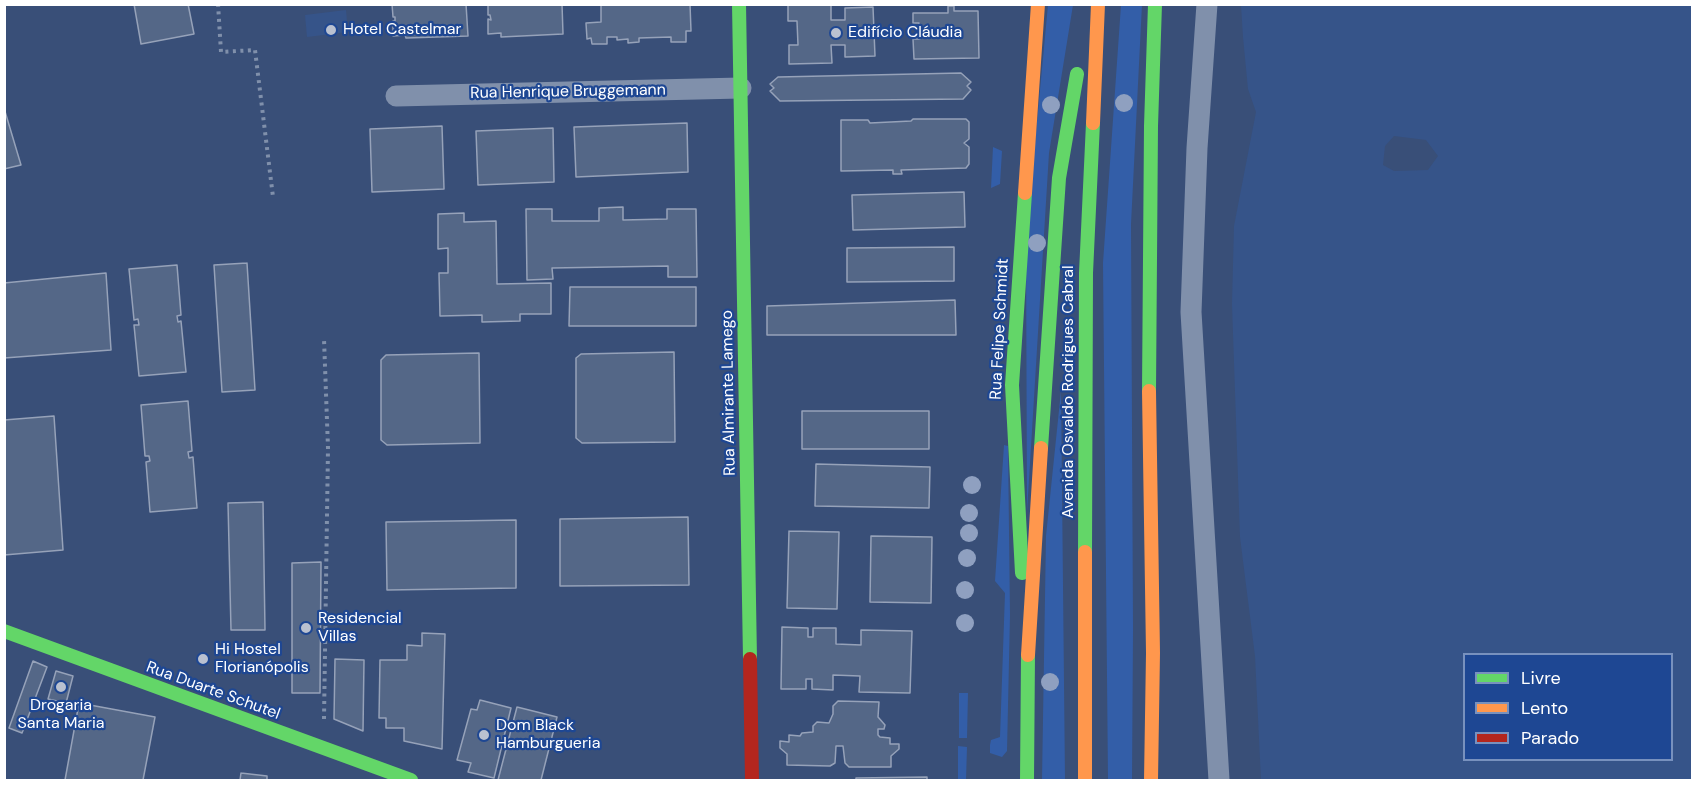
<!DOCTYPE html>
<html>
<head>
<meta charset="utf-8">
<style>
  body { margin:0 }
  #map { position:relative; width:1697px; height:785px; overflow:hidden; background:#394f78; font-family:"DM Sans",sans-serif }
  canvas { display:block }
  .frame { position:absolute; inset:0; border:6px solid #fff; pointer-events:none }
  .legend { position:absolute; left:1463px; top:653px; width:210px; height:108px; box-sizing:border-box; background:#1e4793; border:2px solid #7891be; margin:0; padding:8px 10px; list-style:none; font-size:18px; color:#fff }
  .legend li { display:flex; align-items:center; gap:12px; height:30px }
  .legend b { width:30px; border:2px solid #7891be }
</style>
</head>
<body>
<div id="map">
<canvas width="1697" height="785"></canvas>
<div class="frame"></div>
<ul class="legend">
<li><b style="height:8px;background:#63d668"></b>Livre</li>
<li><b style="height:8px;background:#ff974d"></b>Lento</li>
<li><b style="height:8px;background:#b3261e"></b>Parado</li>
</ul>
</div>
<script>
const ctx = document.querySelector('canvas').getContext('2d');
ctx.lineJoin = 'round';
function fill(path, color) { ctx.fillStyle = color; ctx.fill(path, 'evenodd'); }
const poly = rows => new Path2D(rows.map(r => 'M' + r).join(''));
function strokePath(path, color, width, dash) { ctx.strokeStyle = color; ctx.lineWidth = width; ctx.lineCap = dash ? 'butt' : 'round'; ctx.setLineDash(dash || []); ctx.stroke(path); }
function label(font, color, halo, rows, align = 'center') {
  ctx.font = font + ' "DM Sans",sans-serif'; ctx.lineWidth = 4.5; ctx.setLineDash([]); ctx.textBaseline = 'middle'; ctx.strokeStyle = halo; ctx.fillStyle = color; for (const [text, x, y, turn = 0] of rows) {
    ctx.save(); ctx.translate(x, y); ctx.rotate((+turn || 0) * Math.PI / 180); ctx.textAlign = isNaN(turn) ? turn : align; if (halo) ctx.strokeText(text, 0, 0); ctx.fillText(text, 0, 0); ctx.restore();
  }
}
fill(poly([
  [1142,4,1131,224,1133,630,1132,780,1108,780,1103,263,1121,5],
  [1048,5,1073,5,1049,153,1027,512,1026,239],
  [993,147,1002,151,1000,184,991,188],
  [1061,391,1065,780,1042,780,1046,536],
  [1004,445,1008,446,1010,615,1007,751,1002,757,990,753,990,745,991,740,1000,737,1005,593,995,581],
  [959,693,968,693,967,738,959,738],
  [958,746,967,747,966,780,958,780]
]), '#335ea8');
fill(poly([
  [1241,5,1692,5,1692,780,1261,780,1255,656,1240,537,1232,304,1234,226,1256,112,1248,89,1243,37],
  [1394,136,1426,140,1438,156,1428,170,1394,171,1383,165,1385,146],
  [1464,654,1672,654,1672,760,1464,760],
  [346,10,348,32,307,37,305,15]
]), '#365489');
const building = poly([
  [134,4,188,4,194,34,141,44,134,4],
  [392,4,466,4,468,36,406,38,405,35,393,36,393,21,395,21,395,17,393,17,392,4],
  [488,4,562,4,563,34,501,37,501,33,488,34,488,19,491,20,490,15,488,15,488,4],
  [601,4,690,4,691,31,686,31,686,42,671,42,671,37,639,38,639,42,628,43,628,39,617,40,617,37,607,37,607,44,592,44,591,38,587,39,586,23,601,22,601,4],
  [788,4,831,4,831,20,845,20,845,8,873,7,875,56,845,57,845,45,831,45,832,63,789,64,789,45,798,45,797,21,788,21,788,4],
  [948,6,954,6,954,11,978,11,979,58,914,59,913,39,920,39,919,31,928,31,928,27,919,27,919,23,913,23,913,13,948,13,948,6],
  [961,73,971,82,967,86,971,90,963,99,780,101,770,91,774,88,770,84,778,77,961,73],
  [4,108,21,165,4,169,4,108],
  [913,119,966,119,969,122,969,139,964,143,969,147,969,164,966,168,901,170,902,174,893,174,893,170,841,171,841,120,868,120,870,123,911,121,913,119],
  [687,123,688,172,576,177,574,127,687,123],
  [442,126,444,189,372,192,370,129,442,126],
  [553,128,554,182,478,185,476,131,553,128],
  [964,192,965,227,853,230,852,195,964,192],
  [623,207,623,220,667,219,667,209,696,209,697,277,668,277,668,266,552,268,553,279,527,280,526,209,552,209,552,221,599,221,599,208,623,207],
  [464,213,464,222,496,221,497,284,551,283,551,314,520,314,520,321,482,322,482,315,440,316,439,273,448,273,448,248,438,249,438,214,464,213],
  [954,247,954,281,847,282,847,248,954,247],
  [247,263,255,390,222,392,214,265,247,263],
  [177,265,181,315,177,316,178,322,181,321,186,372,139,376,134,325,139,325,138,319,134,320,129,269,177,265],
  [106,273,111,350,4,358,4,283,106,273],
  [570,287,696,287,696,326,569,326,570,287],
  [955,300,956,335,767,335,767,306,955,300],
  [674,352,675,442,582,443,576,438,576,358,581,354,674,352],
  [479,353,480,443,387,445,381,440,381,360,386,355,479,353],
  [188,401,192,451,188,452,189,458,193,457,197,508,150,512,146,462,150,461,149,456,145,456,141,405,188,401],
  [802,411,929,411,929,449,802,449,802,411],
  [54,416,63,550,4,555,4,420,54,416],
  [816,464,930,467,929,508,815,506,816,464],
  [263,502,265,630,231,630,228,503,263,502],
  [688,517,689,585,560,586,560,519,688,517],
  [516,520,516,588,387,590,386,522,516,520],
  [789,531,839,532,837,609,787,608,789,531],
  [871,536,932,537,931,603,870,602,871,536],
  [321,562,320,693,292,693,292,563,321,562],
  [782,627,808,628,808,637,813,637,813,628,836,628,836,644,861,645,861,630,912,631,910,693,859,692,860,676,833,675,833,690,812,689,812,679,806,679,806,689,781,689,782,627],
  [422,633,445,634,442,749,404,741,404,728,386,728,386,718,379,718,380,660,407,660,407,645,422,646,422,633],
  [335,659,364,660,363,731,334,719,335,659],
  [33,661,47,667,22,733,9,728,33,661],
  [56,671,73,676,66,703,48,699,56,671],
  [480,700,511,708,494,778,468,772,471,763,457,760,471,709,477,710,480,700],
  [838,701,879,702,878,717,885,725,884,729,878,729,878,735,880,737,890,738,890,744,899,744,899,749,891,756,891,767,849,767,845,763,843,746,836,746,835,763,830,766,787,765,787,754,780,748,780,741,789,742,789,735,800,736,802,733,813,732,813,726,817,722,829,723,833,714,833,706,838,701],
  [79,703,155,717,143,780,65,780,79,703],
  [517,707,557,717,541,780,498,780,517,707],
  [241,773,267,776,267,780,240,780,241,773],
  [927,777,927,780,856,780,856,778,927,777]
]);
fill(building, '#546787');
strokePath(building, '#96a2b9', 1.5);
strokePath(poly([
  [218,4,221,52,255,50,273,197],
  [324,719,328,448,324,339]
]), '#8090ab', 4, [3, 4.5]);
strokePath(poly([
  [1207,4,1197,148,1191,312,1219,780],
  [396,96,741,88]
]), '#8090ab', 21);
strokePath(poly([
  [739,4,750,659],
  [1149,391,1151,126,1155,4],
  [1041,448,1059,178,1077,74],
  [1085,552,1086,273,1093,123],
  [1022,573,1012,385,1025,193],
  [4,631,411,780],
  [1027,780,1028,655]
]), '#63d668', 14);
strokePath(poly([
  [1093,123,1098,4],
  [1025,193,1038,4],
  [1149,391,1153,653,1151,780],
  [1028,655,1041,448],
  [1085,780,1085,552]
]), '#ff974d', 14);
strokePath(poly([
  [750,659,752,780]
]), '#b3261e', 14);
ctx.fillStyle = '#8fa0c0';
for (const [x, y] of [
  [1124,103],
  [1051,105],
  [1037,243],
  [972,485],
  [969,513],
  [969,533],
  [967,558],
  [965,590],
  [965,623],
  [1050,682]
]) { ctx.beginPath(); ctx.arc(x, y, 9, 0, 2 * Math.PI); ctx.fill(); }
for (const [x, y, r, color] of [
  [331,30,6,"#bac1d0"],
  [836,33,6,"#bac1d0"],
  [306,628,6,"#bac1d0"],
  [203,659,6,"#bac1d0"],
  [61,687,6,"#bac1d0"],
  [484,735,6,"#bac1d0"]
]) { const dot = new Path2D(); dot.arc(x, y, r, 0, 2 * Math.PI); ctx.fillStyle = color; ctx.fill(dot); strokePath(dot, '#1e4793', 2); }
label('16px', '#fff', '#1e4793', [
  ["Hotel Castelmar",343,30],
  ["Edifício Cláudia",848,33],
  ["Residencial",318,619],
  ["Villas",318,637],
  ["Hi Hostel",215,650],
  ["Florianópolis",215,668],
  ["Drogaria",61,706,"center"],
  ["Santa Maria",61,724,"center"],
  ["Dom Black",496,726],
  ["Hamburgueria",496,744]
], 'left');
label('16px', '#fff', '#1e4793', [
  ["Rua Henrique Bruggemann",568,92,-1],
  ["Rua Felipe Schmidt",1000,329,-87],
  ["Avenida Osvaldo Rodrigues Cabral",1069,392,-90],
  ["Rua Almirante Lamego",729,393,-91],
  ["Rua Duarte Schutel",213,691,20]
]);
</script>
</body>
</html>
